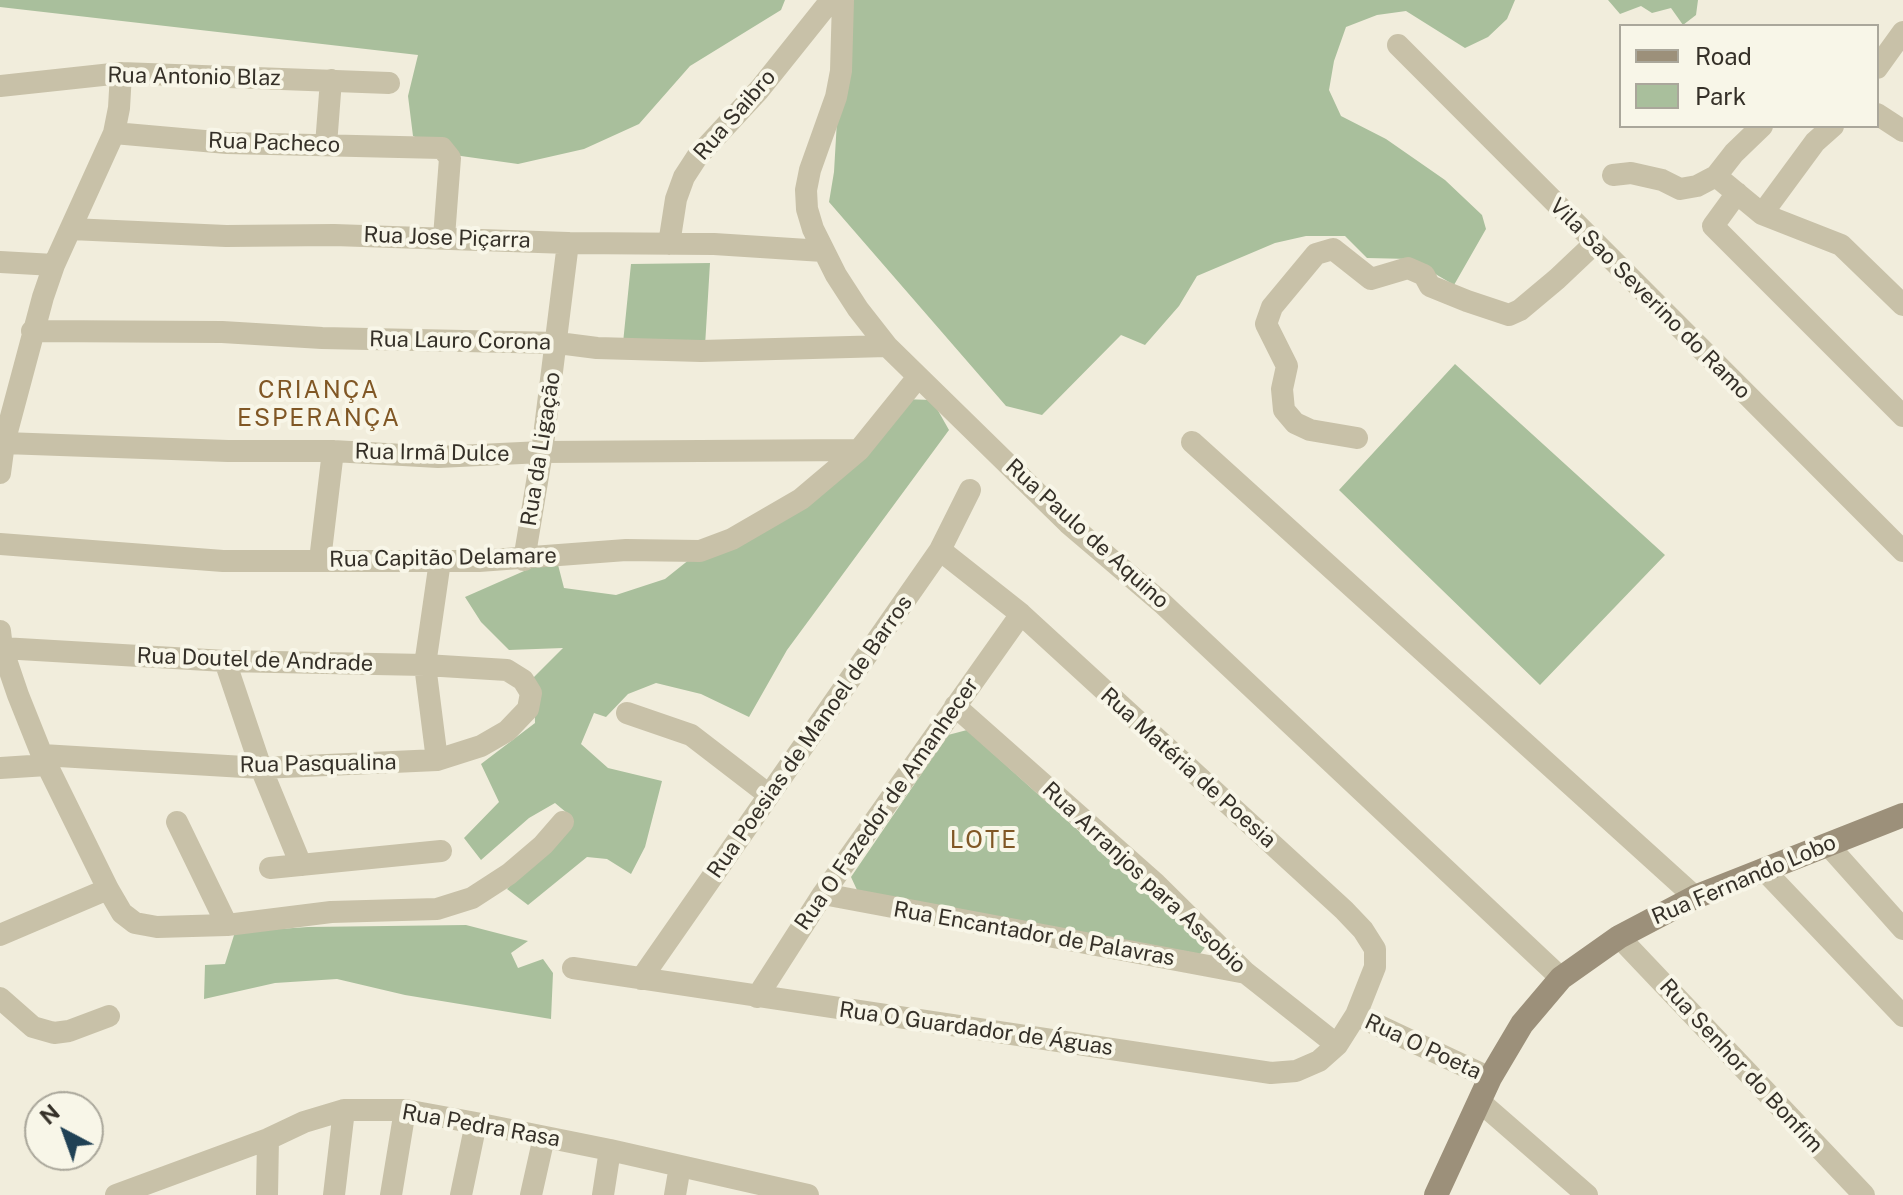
<!DOCTYPE html>
<html>
<head>
<meta charset="utf-8">
<style>
  body { margin:0 }
  #map { position:relative; width:1903px; height:1195px; overflow:hidden; background:#f1eddc; font-family:"Public Sans",sans-serif }
  canvas { display:block }
  .legend { position:absolute; left:1619px; top:24px; width:260px; height:104px; box-sizing:border-box; background:#f8f6e8; border:2px solid #aaa79b; margin:0; padding:10px 14px; list-style:none; font-size:24px; color:#353028 }
  .legend li { display:flex; align-items:center; gap:16px; height:40px }
  .legend b { width:40px; border:2px solid #aaa79b }
  .north { position:absolute; left:24px; top:1091px; width:80px; height:80px; box-sizing:border-box; background:#f8f6e8; border:2px solid #aaa79b; border-radius:50%; rotate:319deg; font-size:22px; font-weight:700; line-height:32px; text-align:center; color:#353028 }
  .north::after { content:''; display:block; margin:auto; width:28px; height:36px; background:#204155; clip-path:polygon(50% 0,100% 100%,50% 72%,0 100%) }
</style>
</head>
<body>
<div id="map">
<canvas width="1903" height="1195"></canvas>
<ul class="legend">
<li><b style="height:10px;background:#9c907a"></b>Road</li>
<li><b style="height:22px;background:#a9bf9c"></b>Park</li>
</ul>
<div class="north">N</div>
</div>
<script>
const ctx = document.querySelector('canvas').getContext('2d');
ctx.lineJoin = 'round';
function fill(path, color) { ctx.fillStyle = color; ctx.fill(path, 'evenodd'); }
const poly = rows => new Path2D(rows.map(r => 'M' + r).join(''));
function strokePath(path, color, width, dash) { ctx.strokeStyle = color; ctx.lineWidth = width; ctx.lineCap = dash ? 'butt' : 'round'; ctx.setLineDash(dash || []); ctx.stroke(path); }
function label(font, color, halo, rows, align = 'center') {
  ctx.font = font + ' "Public Sans",sans-serif'; ctx.lineWidth = 8; ctx.setLineDash([]); ctx.textBaseline = 'middle'; ctx.strokeStyle = halo; ctx.fillStyle = color; for (const [text, x, y, turn = 0] of rows) {
    ctx.save(); ctx.translate(x, y); ctx.rotate((+turn || 0) * Math.PI / 180); ctx.textAlign = isNaN(turn) ? turn : align; if (halo) ctx.strokeText(text, 0, 0); ctx.fillText(text, 0, 0); ctx.restore();
  }
}
fill(poly([
  [0,0,785,0,781,10,690,66,639,124,584,149,518,164,454,155,413,136,408,96,418,55,0,7],
  [844,0,1515,0,1507,19,1488,37,1465,48,1406,11,1377,15,1346,27,1334,61,1329,90,1341,116,1386,139,1445,180,1482,215,1486,229,1454,285,1410,259,1367,258,1345,236,1306,236,1275,243,1197,276,1179,306,1145,345,1121,335,1042,415,1006,406,829,202,834,172],
  [1608,0,1698,0,1696,15,1683,25,1671,8,1652,13,1641,6,1620,14],
  [710,263,705,346,623,343,631,264],
  [1455,364,1665,555,1540,685,1339,490],
  [901,399,932,400,949,430,787,650,749,717,701,694,656,683,628,694,606,717,594,713,581,744,608,768,662,781,645,847,631,874,607,859,587,857,528,905,507,889,573,818,555,803,529,818,481,860,464,838,499,802,481,764,535,723,534,677,563,648,509,650,481,622,465,597,556,557,564,588,616,595,665,579,700,551,802,499],
  [967,730,1206,946,1200,954,857,890,851,877,948,735],
  [466,925,528,941,511,953,518,968,543,959,553,973,551,1019,405,995,337,979,275,983,204,999,205,965,225,964,235,932,308,927]
]), '#a9bf9c');
strokePath(poly([
  [843,0,841,71,836,97,810,170,806,190,807,209,813,229,836,275,858,309,887,346,1068,523,1162,603,1561,978],
  [1398,45,1903,551],
  [1877,68,1903,32],
  [0,86,121,73,389,83],
  [1877,114,1903,131],
  [114,133,227,143,442,148,450,158,444,237],
  [326,145,331,80],
  [1613,175,1631,173,1662,180,1680,189,1697,186,1716,176,1734,153,1762,126],
  [1716,176,1762,214,1841,245,1903,305],
  [1737,193,1713,226,1903,416],
  [1762,214,1815,142,1833,126],
  [71,229,226,236,334,235,568,243,714,244,823,251],
  [669,244,676,199,684,177,697,157,759,90,831,0],
  [0,262,54,265],
  [32,331,222,332,322,338,558,343,597,348,701,351,887,346],
  [1357,438,1310,430,1295,423,1284,410,1282,389,1287,366,1266,324,1272,307,1316,254,1333,249,1371,279,1408,268,1424,275,1430,286,1467,301,1509,315,1520,310,1557,279,1594,244],
  [1192,442,1695,897],
  [4,443,228,451,333,451,438,457,542,452,859,450],
  [0,473,4,443,43,297,54,265,114,133,119,108,121,73],
  [0,544,223,561,479,561,626,550,700,551,732,539,801,499,859,450,918,377],
  [320,560,333,451],
  [524,560,542,452,568,243],
  [0,631,2,648,18,695,42,755,108,889,122,913,135,923,157,927,227,925,331,912,437,909,472,898,509,874,543,845,563,822],
  [2,648,225,661,425,665,507,670,523,680,531,693,528,709,507,731,481,746,437,760,261,768,42,755],
  [225,661,261,768,301,865],
  [955,706,1156,884,1246,973,1337,1045],
  [627,713,691,735,769,795],
  [437,760,425,665,440,561],
  [0,768,47,765],
  [177,822,227,925],
  [1828,845,1903,929],
  [270,868,441,851],
  [1763,869,1903,1016],
  [823,894,1246,973],
  [0,935,108,889],
  [1619,937,1864,1195],
  [573,968,1271,1073,1296,1071,1319,1061,1337,1045,1356,1015,1375,967,1375,949,1363,930,1344,910,1021,614,940,550],
  [641,979,940,550,970,490],
  [757,997,823,894,1021,614],
  [0,998,33,1027,54,1033,69,1031,109,1016],
  [1356,1015,1490,1078],
  [1479,1101,1587,1195],
  [116,1195,268,1139,304,1122,344,1110,405,1110,476,1123,610,1150,808,1195],
  [267,1195,268,1139],
  [334,1195,344,1110],
  [391,1195,405,1110],
  [461,1195,476,1123],
  [531,1195,544,1137],
  [603,1195,610,1150],
  [675,1195,680,1166]
]), '#c8c1a8', 22);
strokePath(poly([
  [1436,1195,1490,1078,1522,1024,1561,978,1619,937,1695,897,1903,815]
]), '#9c907a', 24);
label('22px', '#353028', '#f8f6e8', [
  ["Rua Antonio Blaz",194,77,1],
  ["Rua Saibro",735,115,-49],
  ["Rua Pacheco",274,143,2],
  ["Rua Jose Piçarra",447,238,2],
  ["Vila Sao Severino do Ramo",1650,299,45],
  ["Rua Lauro Corona",460,341,1],
  ["Rua da Ligação",541,449,-81],
  ["Rua Irmã Dulce",432,453,1],
  ["Rua Paulo de Aquino",1087,534,42],
  ["Rua Capitão Delamare",443,558,-1],
  ["Rua Doutel de Andrade",255,660,2],
  ["Rua Poesias de Manoel de Barros",810,737,-55],
  ["Rua Pasqualina",318,764,-1],
  ["Rua Matéria de Poesia",1188,768,42],
  ["Rua O Fazedor de Amanhecer",887,804,-55],
  ["Rua Arranjos para Assobio",1144,878,43],
  ["Rua Fernando Lobo",1744,880,-23],
  ["Rua Encantador de Palavras",1034,934,10],
  ["Rua O Guardador de Águas",976,1029,8],
  ["Rua O Poeta",1423,1047,25],
  ["Rua Senhor do Bonfim",1741,1066,47],
  ["Rua Pedra Rasa",481,1126,10]
]);
ctx.letterSpacing = '2px';
label('24px', '#805725', '#f8f6e8', [
  ["CRIANÇA",319,391],
  ["ESPERANÇA",319,419],
  ["LOTE",984,841]
]);
ctx.letterSpacing = '0px';
</script>
</body>
</html>
